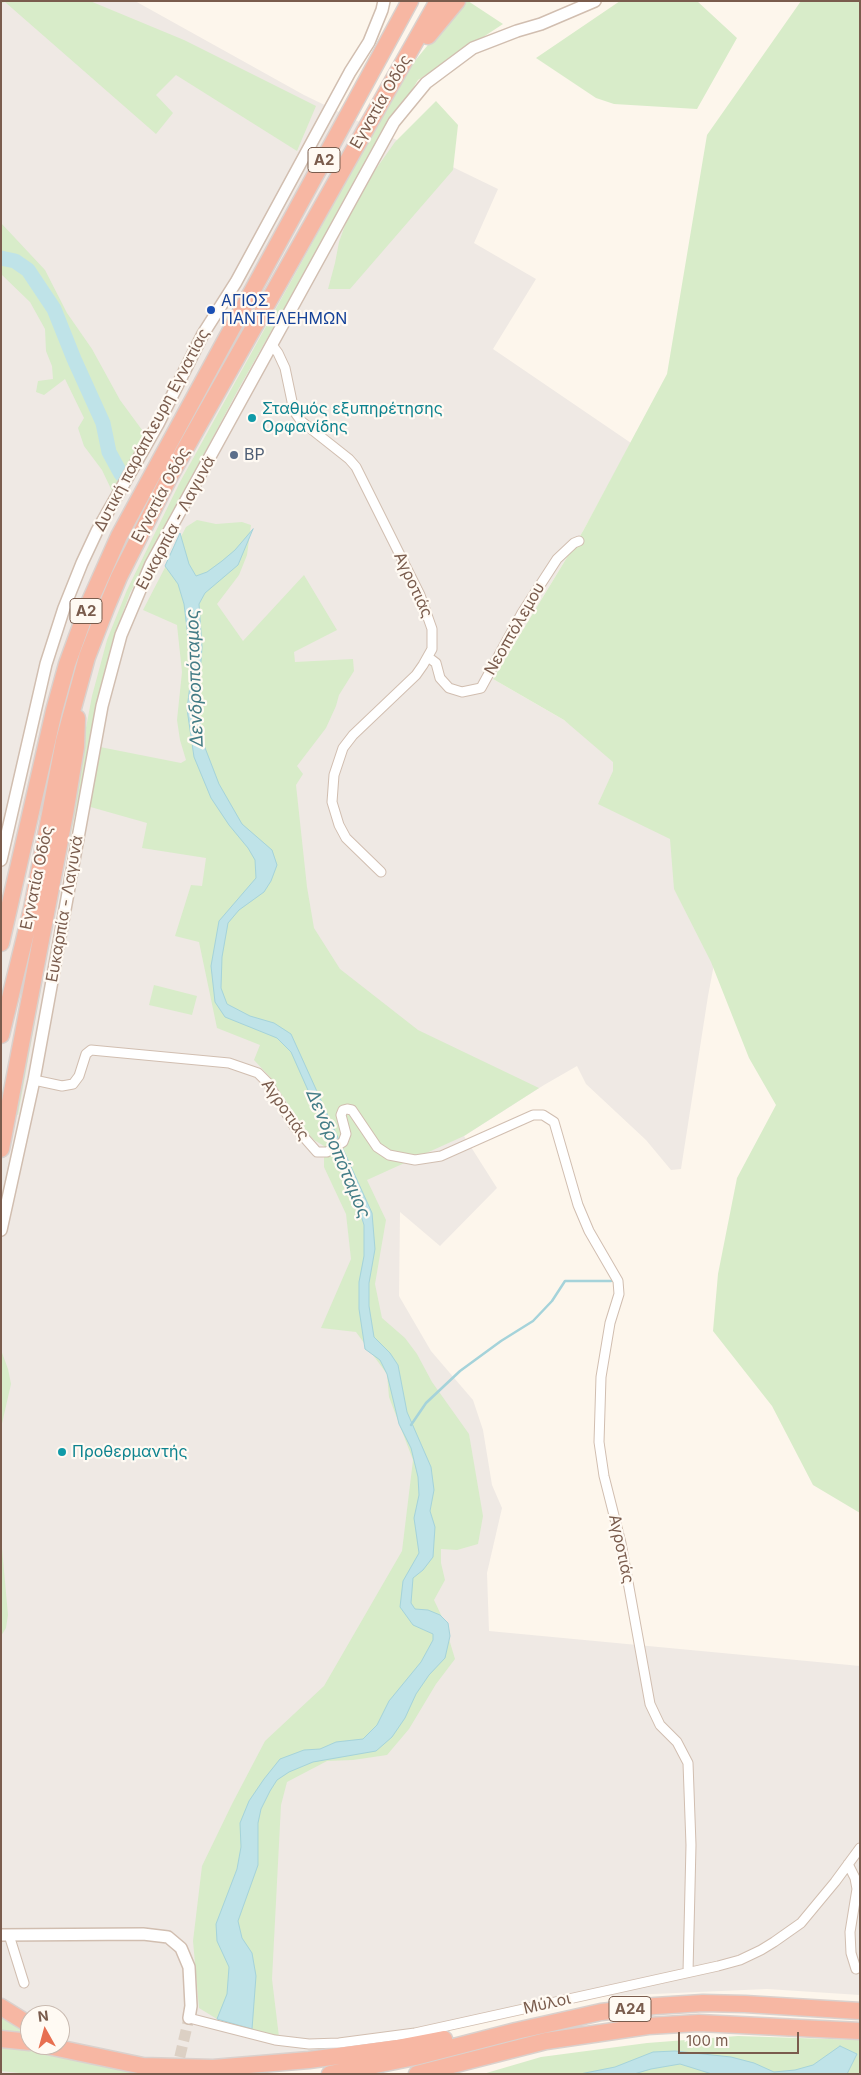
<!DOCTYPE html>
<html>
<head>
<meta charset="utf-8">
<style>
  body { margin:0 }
  #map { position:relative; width:861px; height:2075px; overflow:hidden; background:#fdf6ec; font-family:Inter,sans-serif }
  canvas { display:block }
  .frame { position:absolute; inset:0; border:2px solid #7a5c4d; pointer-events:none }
  .north { position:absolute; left:20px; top:2005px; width:50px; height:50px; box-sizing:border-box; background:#fffaf3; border:1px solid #cabbb1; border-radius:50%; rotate:353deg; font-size:14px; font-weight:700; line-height:20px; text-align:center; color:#7a5c4d }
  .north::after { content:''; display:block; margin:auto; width:18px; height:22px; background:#e76f51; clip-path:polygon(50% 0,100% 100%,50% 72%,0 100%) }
  .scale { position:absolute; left:678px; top:2032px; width:121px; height:22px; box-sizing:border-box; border:2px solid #7a5c4d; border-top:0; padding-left:6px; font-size:15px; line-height:18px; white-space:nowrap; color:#7a5c4d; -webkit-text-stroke:4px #fffaf3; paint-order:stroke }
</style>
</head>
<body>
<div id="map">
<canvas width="861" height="2075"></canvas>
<div class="frame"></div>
<div class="north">N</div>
<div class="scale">100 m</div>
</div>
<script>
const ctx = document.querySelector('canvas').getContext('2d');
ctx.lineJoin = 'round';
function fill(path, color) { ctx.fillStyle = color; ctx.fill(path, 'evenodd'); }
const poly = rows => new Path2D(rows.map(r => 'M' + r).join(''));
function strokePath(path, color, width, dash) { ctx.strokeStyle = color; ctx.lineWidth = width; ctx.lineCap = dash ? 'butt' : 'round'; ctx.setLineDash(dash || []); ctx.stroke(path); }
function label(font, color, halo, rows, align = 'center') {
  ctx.font = font + ' Inter,sans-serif'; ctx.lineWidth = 4.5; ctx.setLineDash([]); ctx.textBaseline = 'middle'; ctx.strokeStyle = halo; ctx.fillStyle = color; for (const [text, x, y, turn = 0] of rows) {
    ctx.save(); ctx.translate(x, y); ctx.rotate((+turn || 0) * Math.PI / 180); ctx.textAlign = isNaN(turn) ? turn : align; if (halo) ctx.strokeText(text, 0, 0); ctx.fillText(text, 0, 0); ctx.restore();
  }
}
fill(poly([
  [1,1,135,1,304,95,498,189,474,243,536,279,493,349,631,443,583,531,493,679,564,720,629,763,724,911,708,996,681,1169,671,1170,646,1140,586,1084,577,1066,544,1085,464,1136,497,1188,440,1246,400,1212,399,1296,431,1351,473,1400,483,1430,492,1485,502,1508,487,1573,489,1631,860,1666,860,1995,767,1989,607,1996,290,2058,159,2074,1,2074],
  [30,2015,60,2015,60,2045,30,2045]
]), '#efe9e4');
fill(poly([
  [1,1,90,1,184,40,316,106,297,151,176,75,156,95,173,113,156,134,5,2,1,3],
  [464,1,468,1,503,24,418,80,350,192,239,388,130,593,112,642,59,889,18,1115,13,1113,92,696,107,640,127,590,180,482,409,68],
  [620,1,697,1,737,38,697,109,614,104,596,98,536,58],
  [801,1,860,1,860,1513,813,1485,772,1406,713,1331,718,1274,737,1178,776,1105,749,1058,711,962,674,889,670,839,598,804,613,771,613,762,564,720,493,679,583,531,667,374,707,135],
  [436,101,458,125,453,170,350,289,328,289,335,263,339,242,354,200,395,142],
  [1,223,45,270,67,313,92,349,120,400,145,434,112,491,102,470,84,446,78,428,84,418,65,379,44,395,36,392,38,381,53,379,52,366,46,351,45,329,30,302,1,274],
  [197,520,216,524,242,522,251,525,247,555,239,575,217,604,243,641,304,575,337,630,294,652,295,662,353,659,354,671,339,695,336,706,326,728,297,766,303,774,296,785,307,887,314,928,340,969,418,1030,539,1088,464,1136,367,1180,386,1220,375,1284,382,1318,405,1338,417,1354,432,1382,469,1434,483,1516,478,1544,457,1550,441,1549,441,1563,445,1580,434,1600,443,1619,455,1659,436,1684,409,1729,387,1755,353,1760,327,1761,287,1782,281,1805,272,1979,279,2037,217,2019,199,2008,193,1941,202,1866,232,1804,265,1741,324,1686,402,1551,413,1460,389,1397,387,1374,356,1332,321,1328,351,1259,346,1214,324,1167,324,1146,314,1140,306,1131,270,1077,254,1060,260,1045,217,1028,199,942,175,936,191,885,202,886,206,858,142,848,147,823,87,806,100,747,181,763,186,760,180,740,177,720,182,672,177,625,143,610,186,527],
  [154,985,197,996,192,1015,149,1005],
  [1,1350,8,1369,11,1384,1,1428],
  [1,1537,8,1615,6,1628,1,1636],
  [1,2014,30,2033,30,2035,1,2034],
  [738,2036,860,2040,860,2074,483,2074,541,2057,647,2043],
  [1,2046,28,2048,239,2074,28,2074,1,2071]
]), '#d8ecc9');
const water = poly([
  [253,529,238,565,205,593,199,604,202,647,198,701,202,740,219,784,242,824,272,850,277,865,271,881,264,892,239,910,228,923,222,957,221,988,227,1004,250,1016,274,1023,291,1034,372,1213,375,1249,369,1283,369,1306,374,1337,390,1353,398,1365,407,1412,431,1467,434,1490,430,1511,435,1527,433,1557,423,1570,413,1578,411,1603,415,1609,428,1610,440,1615,448,1623,450,1636,445,1658,429,1675,416,1694,405,1718,392,1737,376,1751,313,1762,289,1772,277,1780,270,1791,261,1809,258,1823,258,1865,238,1921,242,1938,252,1953,256,1976,252,2029,217,2019,227,1994,229,1967,217,1941,216,1924,237,1869,241,1847,240,1823,249,1801,264,1779,280,1759,304,1750,320,1749,336,1742,363,1739,377,1725,389,1701,421,1662,433,1640,433,1634,413,1625,400,1607,403,1581,419,1553,414,1518,419,1495,418,1477,411,1448,399,1424,387,1374,380,1360,365,1349,359,1309,359,1282,364,1256,364,1225,355,1196,291,1052,277,1038,225,1017,215,1002,211,966,219,921,256,878,255,860,248,848,229,825,211,798,194,757,187,709,192,670,184,604,178,584,165,566,180,533,189,564,196,576,207,572,222,561,235,550,253,529],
  [840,2046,857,2054,847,2074,712,2074,680,2064,651,2069,634,2074,580,2074,615,2067,653,2052,675,2051,731,2057,754,2063,774,2072,795,2070,813,2065,840,2046]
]);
fill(water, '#bfe3e8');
strokePath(water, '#a5d3da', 1);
strokePath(poly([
  [411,1425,426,1403,460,1371,501,1341,533,1321,552,1301,565,1281,611,1281]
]), '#a5d3da', 2.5);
strokePath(poly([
  [1,258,15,261,28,270,54,309,74,359,103,423,109,452,121,474]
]), '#bfe3e8', 15);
strokePath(poly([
  [176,2073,189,2018]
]), '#dcd0c4', 11, [11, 5.5]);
const minor = poly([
  [272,345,278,353,285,368,294,411,301,421,349,459,356,467,420,595,432,629,432,649,423,665,416,675,353,735,343,748,334,775,332,802,339,825,346,838,381,872],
  [428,657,436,663,440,678,449,688,462,692,481,688,522,613,557,559,574,543,579,541],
  [34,1080,62,1086,73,1084,79,1076,86,1054,91,1050,229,1063,258,1073,268,1083,294,1126,317,1152,327,1152,343,1142,346,1134,341,1115,343,1110,347,1109,352,1110,377,1147,389,1155,415,1160,441,1156,533,1115,543,1115,554,1122,578,1205,589,1231,618,1281,619,1294,610,1323,601,1377,599,1442,604,1476,621,1543,650,1704,660,1725,677,1742,688,1763,691,1845,688,1972],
  [848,1864,855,1878,857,1889,850,1932,851,1953,856,1969],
  [9,1935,24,1983],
  [189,2018,275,2040,309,2044,339,2043,415,2033,718,1966,740,1960,761,1950,774,1942,801,1923,835,1882,860,1848]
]);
const tertiary = poly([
  [1,860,46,664,64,608,82,563,97,531,158,424,203,334,236,282,350,72,369,42,382,10,384,1],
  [1,1230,34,1080,102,706,121,635,151,564,394,122,426,83,473,48,517,31,541,24,595,1],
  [1,1935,143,1934,168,1937,181,1948,189,1967,191,2006,189,2018]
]);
const motorway = poly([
  [428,36,457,1],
  [1,943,54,711,67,664,90,601,119,536,410,1],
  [1,1035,32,908,64,741,87,657,106,608,119,577,171,474,438,1],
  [1,1149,65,814,76,747,77,718],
  [1,2007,30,2025],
  [1,2039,30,2042],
  [43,2045,143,2066,213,2068,309,2060,397,2048,444,2039],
  [330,2074,415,2057,516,2031,601,2012,655,2006,703,2003,745,2004,860,2011],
  [417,2074,546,2041,648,2026,699,2023,860,2031]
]);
strokePath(minor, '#d1beb0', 11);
strokePath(tertiary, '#d1beb0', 14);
strokePath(motorway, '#dad1cd', 19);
strokePath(minor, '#fff', 9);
strokePath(tertiary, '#fff', 11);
strokePath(motorway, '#f7b7a3', 16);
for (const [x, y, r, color] of [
  [211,310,5,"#1a4fb4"],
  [252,418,5,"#0f9aa8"],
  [234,455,5,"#5c6f8a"],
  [62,1452,5,"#0f9aa8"]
]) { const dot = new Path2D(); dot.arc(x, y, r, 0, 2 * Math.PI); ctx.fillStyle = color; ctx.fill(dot); strokePath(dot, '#fffaf3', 2); }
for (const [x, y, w] of [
  [324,160,32],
  [86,611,32],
  [630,2009,42]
]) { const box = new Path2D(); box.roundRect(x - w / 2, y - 12.5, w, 25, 4); ctx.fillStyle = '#fffaf3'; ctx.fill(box); strokePath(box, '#7a5c4d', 1); }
label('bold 15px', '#7a5c4d', null, [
  ["Α2",324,160],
  ["Α2",86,611],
  ["Α24",630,2009]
]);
label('16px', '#7a5c4d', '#fffaf3', [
  ["Εγνατία Οδός",381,102,-60],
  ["Δυτική παράπλευρη Εγνατίας",152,430,-62],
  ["Εγνατία Οδός",161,495,-62],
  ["Ευκαρπία - Λαγυνά",176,523,-62],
  ["Αγροτιάς",413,585,65],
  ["Νεοπτόλεμου",515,629,-60],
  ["Εγνατία Οδός",37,878,-78],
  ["Ευκαρπία - Λαγυνά",65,909,-80],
  ["Αγροτιάς",285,1110,55],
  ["Αγροτιάς",621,1549,78],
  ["Μύλοι",547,2004,-13]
]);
label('16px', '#164399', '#fffaf3', [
  ["ΑΓΙΟΣ",221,301],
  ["ΠΑΝΤΕΛΕΗΜΩΝ",221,319]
], 'left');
label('16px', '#0d838f', '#fffaf3', [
  ["Σταθμός εξυπηρέτησης",262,409],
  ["Ορφανίδης",262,427],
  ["Προθερμαντής",72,1452]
], 'left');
label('16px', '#4e5e75', '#fffaf3', [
  ["BP",244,455]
], 'left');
label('italic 18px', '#437c86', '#fffaf3', [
  ["Δενδροπόταμος",195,678,-92],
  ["Δενδροπόταμος",338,1154,67]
]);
</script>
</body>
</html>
